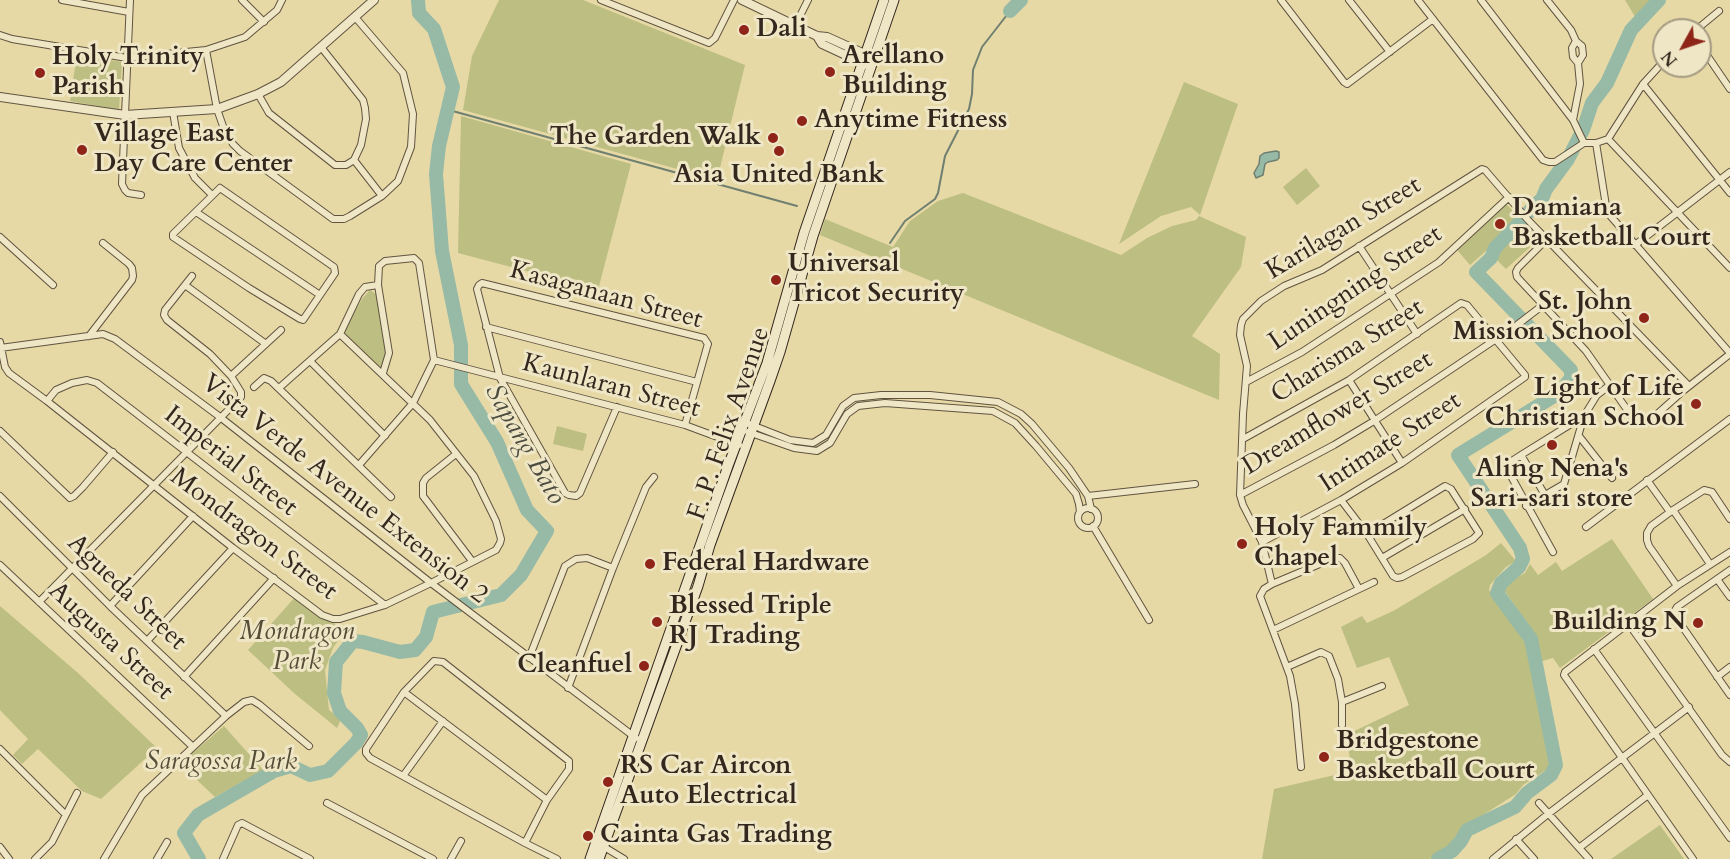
<!DOCTYPE html>
<html>
<head>
<meta charset="utf-8">
<style>
  body { margin:0 }
  #map { position:relative; width:1730px; height:859px; overflow:hidden; background:#e7d9a6; font-family:Cardo,serif }
  canvas { display:block }
  .north { position:absolute; left:1652px; top:18px; width:60px; height:60px; box-sizing:border-box; background:#efe6c5; border:2px solid #a49a82; border-radius:50%; rotate:230deg; font-size:16px; font-weight:700; line-height:24px; text-align:center; color:#33271e }
  .north::after { content:''; display:block; margin:auto; width:21px; height:27px; background:#8f2418; clip-path:polygon(50% 0,100% 100%,50% 72%,0 100%) }
</style>
</head>
<body>
<div id="map">
<canvas width="1730" height="859"></canvas>
<div class="north">N</div>
</div>
<script>
const ctx = document.querySelector('canvas').getContext('2d');
ctx.lineJoin = 'round';
function fill(path, color) { ctx.fillStyle = color; ctx.fill(path, 'evenodd'); }
const poly = rows => new Path2D(rows.map(r => 'M' + r).join(''));
function strokePath(path, color, width, dash) { ctx.strokeStyle = color; ctx.lineWidth = width; ctx.lineCap = dash ? 'butt' : 'round'; ctx.setLineDash(dash || []); ctx.stroke(path); }
function label(font, color, halo, rows, align = 'center') {
  ctx.font = font + ' Cardo,serif'; ctx.lineWidth = 6; ctx.setLineDash([]); ctx.textBaseline = 'middle'; ctx.strokeStyle = halo; ctx.fillStyle = color; for (const [text, x, y, turn = 0] of rows) {
    ctx.save(); ctx.translate(x, y); ctx.rotate((+turn || 0) * Math.PI / 180); ctx.textAlign = isNaN(turn) ? turn : align; if (halo) ctx.strokeText(text, 0, 0); ctx.fillText(text, 0, 0); ctx.restore();
  }
}
fill(poly([
  [499,0,583,0,745,65,717,180,463,110,472,56],
  [1625,0,1655,0,1637,20],
  [77,54,122,62,119,110,70,101],
  [1184,82,1238,104,1200,215,1191,207,1161,216,1119,244],
  [461,116,631,164,598,290,458,253],
  [1306,168,1320,186,1297,205,1283,187],
  [963,193,1121,255,1147,238,1172,226,1196,220,1199,216,1246,237,1241,267,1192,336,1220,354,1219,400,820,235,825,219,893,247,910,221,938,201],
  [1506,204,1540,238,1506,269,1487,250,1470,265,1457,250],
  [370,290,376,294,386,350,381,369,342,334,362,299],
  [557,426,587,434,583,451,553,444],
  [1612,539,1653,599,1560,668,1553,658,1539,662,1537,637,1504,590,1510,581,1525,573,1530,564,1538,575,1556,562,1562,571],
  [1501,543,1516,561,1506,567,1497,577,1490,585,1489,590,1525,642,1549,761,1549,766,1546,770,1523,785,1516,794,1464,827,1443,853,1429,859,1262,859,1274,789,1352,771,1346,735,1409,705,1389,657,1357,668,1341,627,1362,616,1367,623,1395,610,1486,555],
  [296,596,328,621,334,621,340,638,333,648,325,670,329,710,341,719,337,728,295,694,248,650],
  [0,606,78,673,157,748,101,799,82,791,38,749,22,764,13,755,28,739,0,710],
  [224,726,263,770,215,797,180,764],
  [1660,825,1684,859,1611,859]
]), '#bcbe82');
const water = poly([
  [1276,151,1279,152,1279,158,1277,160,1268,162,1265,164,1263,175,1256,178,1254,173,1259,164,1260,156,1264,153,1276,151]
]);
fill(water, '#97baa7');
strokePath(water, '#6f7f70', 1.5);
strokePath(poly([
  [449,110,797,206],
  [890,243,905,221,935,199,938,193,945,156,969,109,972,94,973,70,982,47,1010,11]
]), '#6f7f70', 2);
strokePath(poly([
  [1010,11,1021,0],
  [199,859,184,833,198,815,274,771,291,766,310,775,328,771,356,743,361,735,357,728,340,711,334,693,336,662,353,641,363,642,400,652,415,650,426,637,433,612,501,595,521,575,547,531,527,510,497,442,461,384,461,345,442,251,436,174,439,146,453,87,434,29,419,13,418,0],
  [1438,859,1452,851,1461,841,1467,830,1515,807,1527,793,1551,775,1556,765,1531,639,1497,593,1501,583,1519,567,1523,559,1520,548,1458,455,1559,393,1571,378,1571,370,1476,272,1491,258,1495,248,1524,218,1532,208,1542,199,1546,189,1568,159,1583,130,1592,103,1607,83,1631,30,1659,0]
]), '#97baa7', 14);
const minor = poly([
  [62,0,129,12],
  [130,0,122,184,125,190,128,193,141,195],
  [242,0,264,22],
  [601,0,709,43,715,38,734,0],
  [1281,0,1344,82,1347,84,1433,19],
  [1349,0,1390,52],
  [1418,0,1543,160,1549,162,1555,162,1584,143],
  [1481,0,1573,120,1584,143],
  [1547,0,1571,30,1576,41,1582,46,1583,55,1578,63],
  [795,26,808,0],
  [1696,30,1719,11],
  [0,35,12,39,127,58,206,50,245,37,277,10,282,0],
  [1700,45,1730,89],
  [206,50,217,109,224,129,233,144,240,151,333,219,344,219,350,216,382,196,398,181,411,147,413,114,403,73,355,17],
  [1643,84,1730,193],
  [258,94,269,113,335,165,346,165,354,160,361,145,366,119,365,108,363,100,321,47],
  [173,112,179,148,195,178,212,195],
  [1573,120,1580,84,1578,63,1573,57,1572,48,1576,41],
  [1608,139,1730,268],
  [1584,143,1596,143,1608,139,1643,84,1664,61],
  [1596,143,1607,212,1730,353],
  [354,160,382,196],
  [220,188,334,267,335,273,303,320,300,319,249,288,173,237,173,234,220,188],
  [196,212,320,295],
  [0,237,53,285],
  [1547,239,1518,268,1516,272,1517,277,1586,351,1635,421,1641,424,1647,423,1683,391,1730,354],
  [1635,245,1730,172],
  [1359,246,1417,334],
  [185,285,266,344],
  [486,327,697,382],
  [89,336,132,280,133,276,132,268,129,264,103,243],
  [0,342,5,367,9,373,47,401,233,548,322,615,333,619,340,619,385,605,431,583,496,550,500,543,501,539,496,521,474,476,430,420,340,334],
  [0,348,103,334,115,339,220,417,431,583,636,738],
  [434,360,685,425,739,445],
  [310,361,385,436],
  [231,376,281,330],
  [1349,380,1402,463],
  [1246,382,1302,352,1439,262,1509,197],
  [254,387,264,378,271,381,391,497],
  [279,388,340,334,359,294,365,287,378,285],
  [47,401,56,390,72,383,87,380,97,383,385,605],
  [617,407,580,493,576,496,569,495,565,493,500,378,477,289,479,285,482,283,704,338,708,344,707,347,685,425],
  [744,422,790,440,813,443,826,435,843,406,854,398,881,395,930,395,998,402,1021,414,1032,424,1069,468,1088,496,1091,509],
  [0,431,70,498,74,496,83,487,113,452],
  [748,432,794,448,817,451,830,443,847,414,858,406,885,403,993,411,1015,423,1036,446,1076,494,1079,504,1080,512],
  [1579,436,1612,478],
  [1243,439,1349,380,1461,303,1467,305,1525,375,1525,377,1402,463,1341,500,1262,542],
  [456,454,426,478,423,483,423,496,472,561],
  [1521,455,1545,495],
  [359,465,413,403,434,360,419,263,414,258,385,261,379,266,378,285,389,353,383,373],
  [1647,480,1670,512],
  [1240,495,1334,445,1374,421,1517,325,1543,305],
  [0,496,110,606,226,716],
  [1088,496,1195,484],
  [1341,500,1367,534,1393,576,1397,578,1402,577,1473,539,1479,533,1451,489,1445,486,1367,534],
  [1526,506,1564,484,1584,416,1597,395,1610,385],
  '1078 518a10 10 0 1 1 20 0a10 10 0 1 1-20 0Z',
  [1673,510,1710,564],
  [1093,526,1149,620],
  [1586,527,1730,419],
  [1553,552,1506,467,1507,464,1521,455,1584,416],
  [1382,558,1465,509],
  [0,565,193,747],
  [1730,570,1677,607,1674,612,1675,616,1730,695],
  [1717,579,1730,597],
  [1272,584,1334,558,1340,558,1345,563,1359,589],
  [1677,586,1649,546,1647,540,1647,533,1651,526,1673,510,1704,490,1712,492,1730,519],
  [39,602,241,397,241,392,231,376,210,354,167,320,164,315,165,310,192,276],
  [110,606,193,516],
  [1628,623,1722,755,1730,762],
  [1273,630,1374,582],
  [147,641,233,548],
  [1594,649,1730,838],
  [529,658,565,566,576,559,587,558,613,568],
  [1287,667,1321,652,1329,656,1338,679,1342,702,1342,725],
  [184,677,274,578],
  [1717,677,1730,667],
  [568,688,613,568,646,487,654,477],
  [404,692,547,800],
  [1342,702,1382,686],
  [0,749,65,814],
  [1301,767,1295,704,1290,676,1260,596,1264,589,1272,584,1262,542,1243,505,1240,495,1243,414,1247,366,1240,335,1241,325,1243,319,1261,301,1284,286,1322,270,1482,169,1485,170,1528,220,1689,386],
  [403,776,443,721],
  [327,803,433,859],
  [1539,803,1589,859],
  [1516,839,1534,859],
  [525,843,547,800,569,769,569,761,443,662,434,661,404,692,366,749,366,753,370,758,525,843,557,859],
  [601,845,624,859],
  [0,847,9,859],
  [1579,848,1648,795],
  [35,859,52,842,77,793],
  [104,859,142,795,226,716,244,702,252,700,260,705,309,746],
  [157,859,167,842],
  [223,859,238,825,242,823,310,859],
  [451,859,461,841],
  [1493,859,1548,814,1689,707],
  [1693,859,1564,675,1565,672,1677,586,1730,552]
]);
const tertiary = poly([
  [742,0,817,36,827,37,869,56],
  [817,36,822,44,867,65],
  [0,97,125,115,217,109,258,94,281,82,374,0]
]);
const secondary = poly([
  [590,859,728,466,767,363,804,233,884,0],
  [599,859,698,586,710,545,770,381,780,352,813,236,894,0]
]);
strokePath(minor, '#605440', 8);
strokePath(tertiary, '#605440', 10);
strokePath(secondary, '#33271e', 11);
strokePath(minor, '#efe6c5', 6);
strokePath(tertiary, '#efe6c5', 8);
strokePath(secondary, '#efe6c5', 9);
for (const [x, y, r, color] of [
  [744,30,6,"#8f2418"],
  [830,72,6,"#8f2418"],
  [40,73,6,"#8f2418"],
  [802,121,6,"#8f2418"],
  [773,138,6,"#8f2418"],
  [82,150,6,"#8f2418"],
  [779,151,6,"#8f2418"],
  [1500,224,6,"#8f2418"],
  [776,280,6,"#8f2418"],
  [1644,318,6,"#8f2418"],
  [1696,404,6,"#8f2418"],
  [1552,445,6,"#8f2418"],
  [1242,544,6,"#8f2418"],
  [650,564,6,"#8f2418"],
  [657,622,6,"#8f2418"],
  [1698,623,6,"#8f2418"],
  [644,666,6,"#8f2418"],
  [1324,757,6,"#8f2418"],
  [608,782,6,"#8f2418"],
  [588,836,6,"#8f2418"]
]) { const dot = new Path2D(); dot.arc(x, y, r, 0, 2 * Math.PI); ctx.fillStyle = color; ctx.fill(dot); strokePath(dot, '#efe6c5', 2); }
label('bold 26px', '#33271e', '#efe6c5', [
  ["Dali",756,30],
  ["Arellano",842,57],
  ["Building",842,87],
  ["Holy Trinity",52,58],
  ["Parish",52,88],
  ["Anytime Fitness",814,121],
  ["Village East",94,135],
  ["Day Care Center",94,165],
  ["The Garden Walk",761,138,"right"],
  ["Asia United Bank",779,176,"center"],
  ["Damiana",1512,209],
  ["Basketball Court",1512,239],
  ["Universal",788,265],
  ["Tricot Security",788,295],
  ["St. John",1632,303,"right"],
  ["Mission School",1632,333,"right"],
  ["Light of Life",1684,389,"right"],
  ["Christian School",1684,419,"right"],
  ["Aling Nena's",1552,470,"center"],
  ["Sari-sari store",1552,500,"center"],
  ["Holy Fammily",1254,529],
  ["Chapel",1254,559],
  ["Federal Hardware",662,564],
  ["Blessed Triple",669,607],
  ["RJ Trading",669,637],
  ["Building N",1686,623,"right"],
  ["Cleanfuel",632,666,"right"],
  ["Bridgestone",1336,742],
  ["Basketball Court",1336,772],
  ["RS Car Aircon",620,767],
  ["Auto Electrical",620,797],
  ["Cainta Gas Trading",600,836]
], 'left');
label('26px', '#33271e', '#efe6c5', [
  ["Karilagan Street",1344,229,-31],
  ["Luningning Street",1356,289,-34],
  ["Kasaganaan Street",606,296,15],
  ["Charisma Street",1348,352,-32],
  ["Kaunlaran Street",611,387,15],
  ["Dreamflower Street",1338,414,-31],
  ["F. P. Felix Avenue",730,424,-71],
  ["Intimate Street",1391,443,-33],
  ["Imperial Street",230,462,38],
  ["Vista Verde Avenue Extension 2",344,490,38],
  ["Mondragon Street",253,535,37],
  ["Agueda Street",126,593,44],
  ["Augusta Street",110,642,43]
]);
label('italic 26px', '#554d37', '#efe6c5', [
  ["Mondragon",297,633],
  ["Park",297,663],
  ["Saragossa Park",221,763]
]);
label('italic 27px', '#4c4c40', '#efe6c5', [
  ["Sapang Bato",524,445,60]
]);
</script>
</body>
</html>
